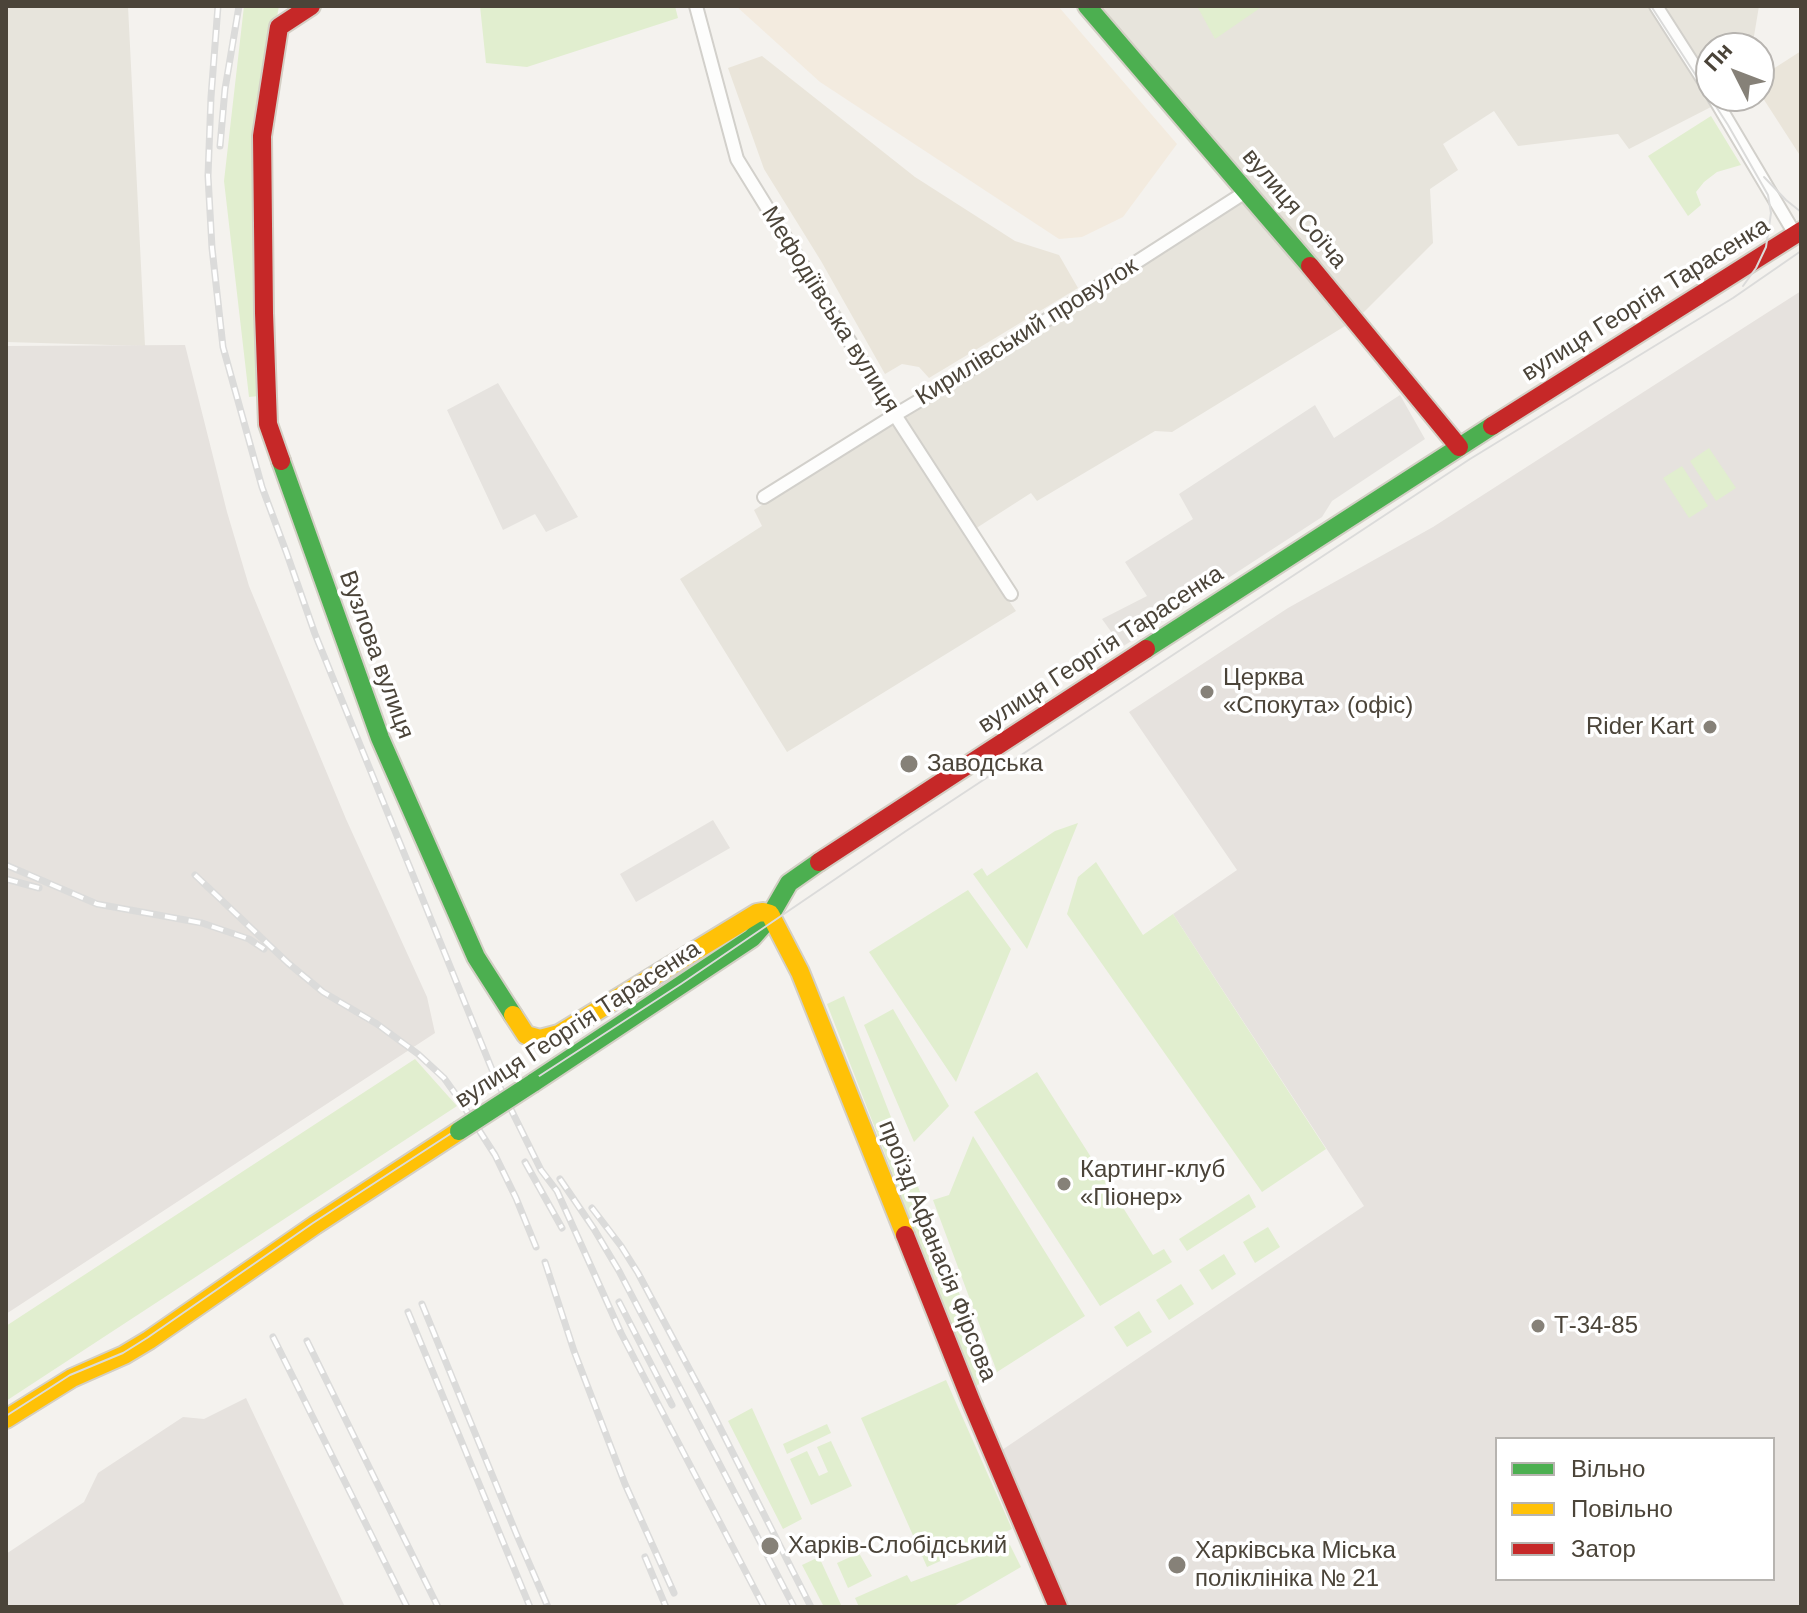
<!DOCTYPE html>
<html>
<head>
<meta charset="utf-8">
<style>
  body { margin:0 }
  #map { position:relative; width:1807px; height:1613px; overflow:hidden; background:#f4f2ee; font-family:Helvetica,sans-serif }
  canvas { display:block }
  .frame { position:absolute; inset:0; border:8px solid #4b4439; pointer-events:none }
  .legend { position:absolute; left:1495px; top:1437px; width:280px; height:144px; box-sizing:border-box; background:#fff; border:2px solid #b7b4b0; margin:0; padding:10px 14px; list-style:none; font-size:24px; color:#4b4439 }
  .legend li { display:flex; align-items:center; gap:16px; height:40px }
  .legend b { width:40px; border:2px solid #b7b4b0 }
  .north { position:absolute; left:1695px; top:32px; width:80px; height:80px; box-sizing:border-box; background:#fff; border:2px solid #b7b4b0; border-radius:50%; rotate:312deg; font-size:22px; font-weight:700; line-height:32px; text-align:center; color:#4b4439 }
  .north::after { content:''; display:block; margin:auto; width:28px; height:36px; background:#868178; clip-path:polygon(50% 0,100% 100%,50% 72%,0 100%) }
</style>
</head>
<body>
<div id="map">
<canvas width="1807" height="1613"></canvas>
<div class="frame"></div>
<ul class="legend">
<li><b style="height:10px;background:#4caf50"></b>Вільно</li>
<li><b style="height:10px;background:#ffc107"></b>Повільно</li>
<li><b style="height:10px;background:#c62828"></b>Затор</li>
</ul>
<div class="north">Пн</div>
</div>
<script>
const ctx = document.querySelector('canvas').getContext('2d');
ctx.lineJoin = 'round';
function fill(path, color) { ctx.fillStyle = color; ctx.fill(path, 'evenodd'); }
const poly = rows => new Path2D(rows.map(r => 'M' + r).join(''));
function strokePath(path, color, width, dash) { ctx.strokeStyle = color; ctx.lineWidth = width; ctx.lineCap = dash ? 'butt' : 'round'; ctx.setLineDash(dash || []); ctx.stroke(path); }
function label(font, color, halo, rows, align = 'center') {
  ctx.font = font + ' Helvetica,sans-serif'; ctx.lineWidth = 7; ctx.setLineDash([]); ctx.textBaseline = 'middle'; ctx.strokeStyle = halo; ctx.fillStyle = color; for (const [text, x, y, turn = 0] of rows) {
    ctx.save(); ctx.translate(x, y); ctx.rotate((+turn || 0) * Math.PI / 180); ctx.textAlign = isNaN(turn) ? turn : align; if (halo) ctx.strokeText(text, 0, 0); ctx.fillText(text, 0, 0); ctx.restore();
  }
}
fill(poly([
  [6,6,128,6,145,346,6,342],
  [1095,6,1759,6,1752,48,1711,48,1711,96,1728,96,1709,108,1629,149,1618,134,1518,146,1494,111,1443,144,1458,170,1430,189,1433,243,1363,313],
  [1244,200,1350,323,1172,432,1155,431,1037,501,1031,493,964,536,1016,611,787,752,680,579,762,526,754,510]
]), '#e7e4dc');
fill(poly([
  [736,6,1058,6,1177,144,1123,217,1082,237,1059,239,820,82]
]), '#f3ebdf');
fill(poly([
  [1801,291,1801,1607,1064,1607,1002,1450,1364,1206,1173,914,1237,870,1129,712,1288,608,1433,527],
  [1497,1439,1773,1439,1773,1579,1497,1579],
  [185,345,227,512,249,586,346,819,427,997,435,1033,6,1314,6,346],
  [246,1398,345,1607,6,1607,6,1554,84,1502,98,1473,183,1417,204,1419]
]), '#e6e2de');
fill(poly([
  [1801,51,1801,157,1759,92,1759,78],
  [762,56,915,177,1015,241,1059,255,1078,288,929,378,919,367,902,364,885,374,821,261,764,169,728,68]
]), '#eae5da');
fill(poly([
  [244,6,279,6,255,137,259,396,249,397,224,181],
  [480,6,675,6,678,18,527,67,486,63],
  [1197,6,1263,6,1215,39],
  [1711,116,1741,165,1717,172,1704,182,1696,192,1701,205,1688,216,1648,156],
  [1709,448,1736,488,1716,501,1690,461],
  [1682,466,1708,506,1689,518,1663,478],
  [1078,823,1027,949,973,874,982,868,987,876,1055,831],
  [1096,862,1143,935,1173,914,1326,1149,1262,1192,1067,914,1078,877],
  [968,890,1011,949,956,1082,869,952],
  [844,996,991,1375,975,1387,827,1004],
  [893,1009,949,1106,914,1142,864,1025],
  [415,1059,457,1106,6,1401,6,1326],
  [1037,1072,1153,1255,1164,1249,1172,1262,1100,1306,974,1112],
  [973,1136,1085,1316,997,1372,933,1200,949,1195],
  [1249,1194,1256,1207,1187,1251,1179,1239],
  [1268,1227,1280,1247,1255,1263,1243,1242],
  [1224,1254,1236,1274,1212,1290,1199,1270],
  [1181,1284,1194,1304,1169,1320,1156,1300],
  [1139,1311,1152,1332,1127,1347,1114,1327],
  [946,1380,1012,1529,927,1567,861,1418],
  [752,1408,802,1519,783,1529,728,1421],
  [827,1424,831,1433,787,1454,783,1444],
  [831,1441,852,1486,811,1505,790,1459,807,1451,819,1476,828,1472,817,1447],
  [1010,1545,1021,1567,952,1607,859,1607,855,1598,907,1575,911,1582],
  [859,1553,872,1576,848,1588,837,1563],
  [819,1557,842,1607,824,1607,802,1565]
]), '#e1eecf');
fill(poly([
  [498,383,578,517,546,532,535,514,503,530,447,410],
  [1400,395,1425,439,1332,501,1322,517,1122,647,1102,619,1147,596,1125,562,1193,519,1179,494,1315,405,1334,438],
  [713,820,730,848,636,902,620,874]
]), '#e6e3df');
const street = poly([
  [696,6,737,159,895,415,1011,594],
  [1656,6,1711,92],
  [1713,96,1795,234],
  [764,497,895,415,947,384,1247,191]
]);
const fast = poly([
  [1087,6,1310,266],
  [281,461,380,738,476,957,513,1015],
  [1146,649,1492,426],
  [533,1083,752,938,767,921,789,883,819,862]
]);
const slow = poly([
  [770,914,800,972,905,1235],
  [513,1015,526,1035,540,1039,559,1034,757,913,763,912,770,914],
  [6,1419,72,1378,124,1355,149,1340,315,1225,459,1131]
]);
const jam = poly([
  [1310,266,1459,447],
  [1492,426,1801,231],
  [281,461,268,424,264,313,262,136,279,27,311,6],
  [819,862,1146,649],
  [905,1235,971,1401,1058,1607]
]);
strokePath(street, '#d2d0cb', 16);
strokePath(fast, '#d3cfc5', 22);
strokePath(slow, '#d3cfc5', 22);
strokePath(jam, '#d3cfc5', 22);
strokePath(street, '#fdfdfc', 12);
strokePath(fast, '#4caf50', 18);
strokePath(slow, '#ffc107', 18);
strokePath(jam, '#c62828', 18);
strokePath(poly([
  [1651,6,1728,125,1768,195,1771,213,1766,247,1756,268,1743,286],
  [1764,177,1786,200,1801,212],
  [6,1416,70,1375,123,1353,147,1338,313,1223,681,984,906,831,1470,459,1733,298,1801,251]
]), '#dbdbda', 2);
const rail = poly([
  [218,6,211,97,208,176,212,248,223,347,262,487,287,554,315,634,495,1077,541,1170,557,1191,621,1333,764,1607],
  [220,146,225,89,239,6],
  [6,865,97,904,202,923,249,939,264,949],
  [195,875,288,963,323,992,377,1024,418,1054,444,1078,459,1099,495,1155,516,1198,536,1247],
  [6,879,39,888],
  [525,1162,562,1228],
  [560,1179,594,1229,619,1271,794,1607],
  [592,1208,621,1246,638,1273,708,1404,811,1607],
  [545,1262,574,1351,625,1484,674,1593],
  [619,1302,672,1405],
  [422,1304,516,1533,548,1607],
  [408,1312,530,1607],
  [273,1337,407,1607],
  [307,1341,438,1607],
  [645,1557,666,1607]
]);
strokePath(rail, '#dbdbda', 7);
strokePath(rail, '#fff', 4, [12]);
const fastBridge = poly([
  [459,1131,533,1083]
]);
strokePath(fastBridge, '#d3cfc5', 22, []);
strokePath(fastBridge, '#4caf50', 18);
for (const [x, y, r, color] of [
  [1207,692,8,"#868178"],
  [1710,727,8,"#868178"],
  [909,764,10,"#868178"],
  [1064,1184,8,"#868178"],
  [1538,1326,8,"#868178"],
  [770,1546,10,"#868178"],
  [1177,1565,10,"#868178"]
]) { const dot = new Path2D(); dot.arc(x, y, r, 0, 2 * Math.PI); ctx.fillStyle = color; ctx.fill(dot); strokePath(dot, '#fff', 3); }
label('24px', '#4b4439', '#fff', [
  ["вулиця Соїча",1294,209,50],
  ["вулиця Георгія Тарасенка",1646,300,-32],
  ["Мефодіївська вулиця",830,310,58],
  ["Кирилівський провулок",1027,332,-32],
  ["вулиця Георгія Тарасенка",1101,650,-33],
  ["Вузлова вулиця",376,655,70],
  ["вулиця Георгія Тарасенка",578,1025,-33],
  ["проїзд Афанасія Фірсова",937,1251,68]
]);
label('24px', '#4b4439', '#fff', [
  ["Церква",1223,678],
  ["«Спокута» (офіс)",1223,706],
  ["Rider Kart",1694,727,"right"],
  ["Заводська",927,764],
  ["Картинг-клуб",1080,1170],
  ["«Піонер»",1080,1198],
  ["Т-34-85",1554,1326],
  ["Харків-Слобідський",788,1546],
  ["Харківська Міська",1195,1551],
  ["поліклініка № 21",1195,1579]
], 'left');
</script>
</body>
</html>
